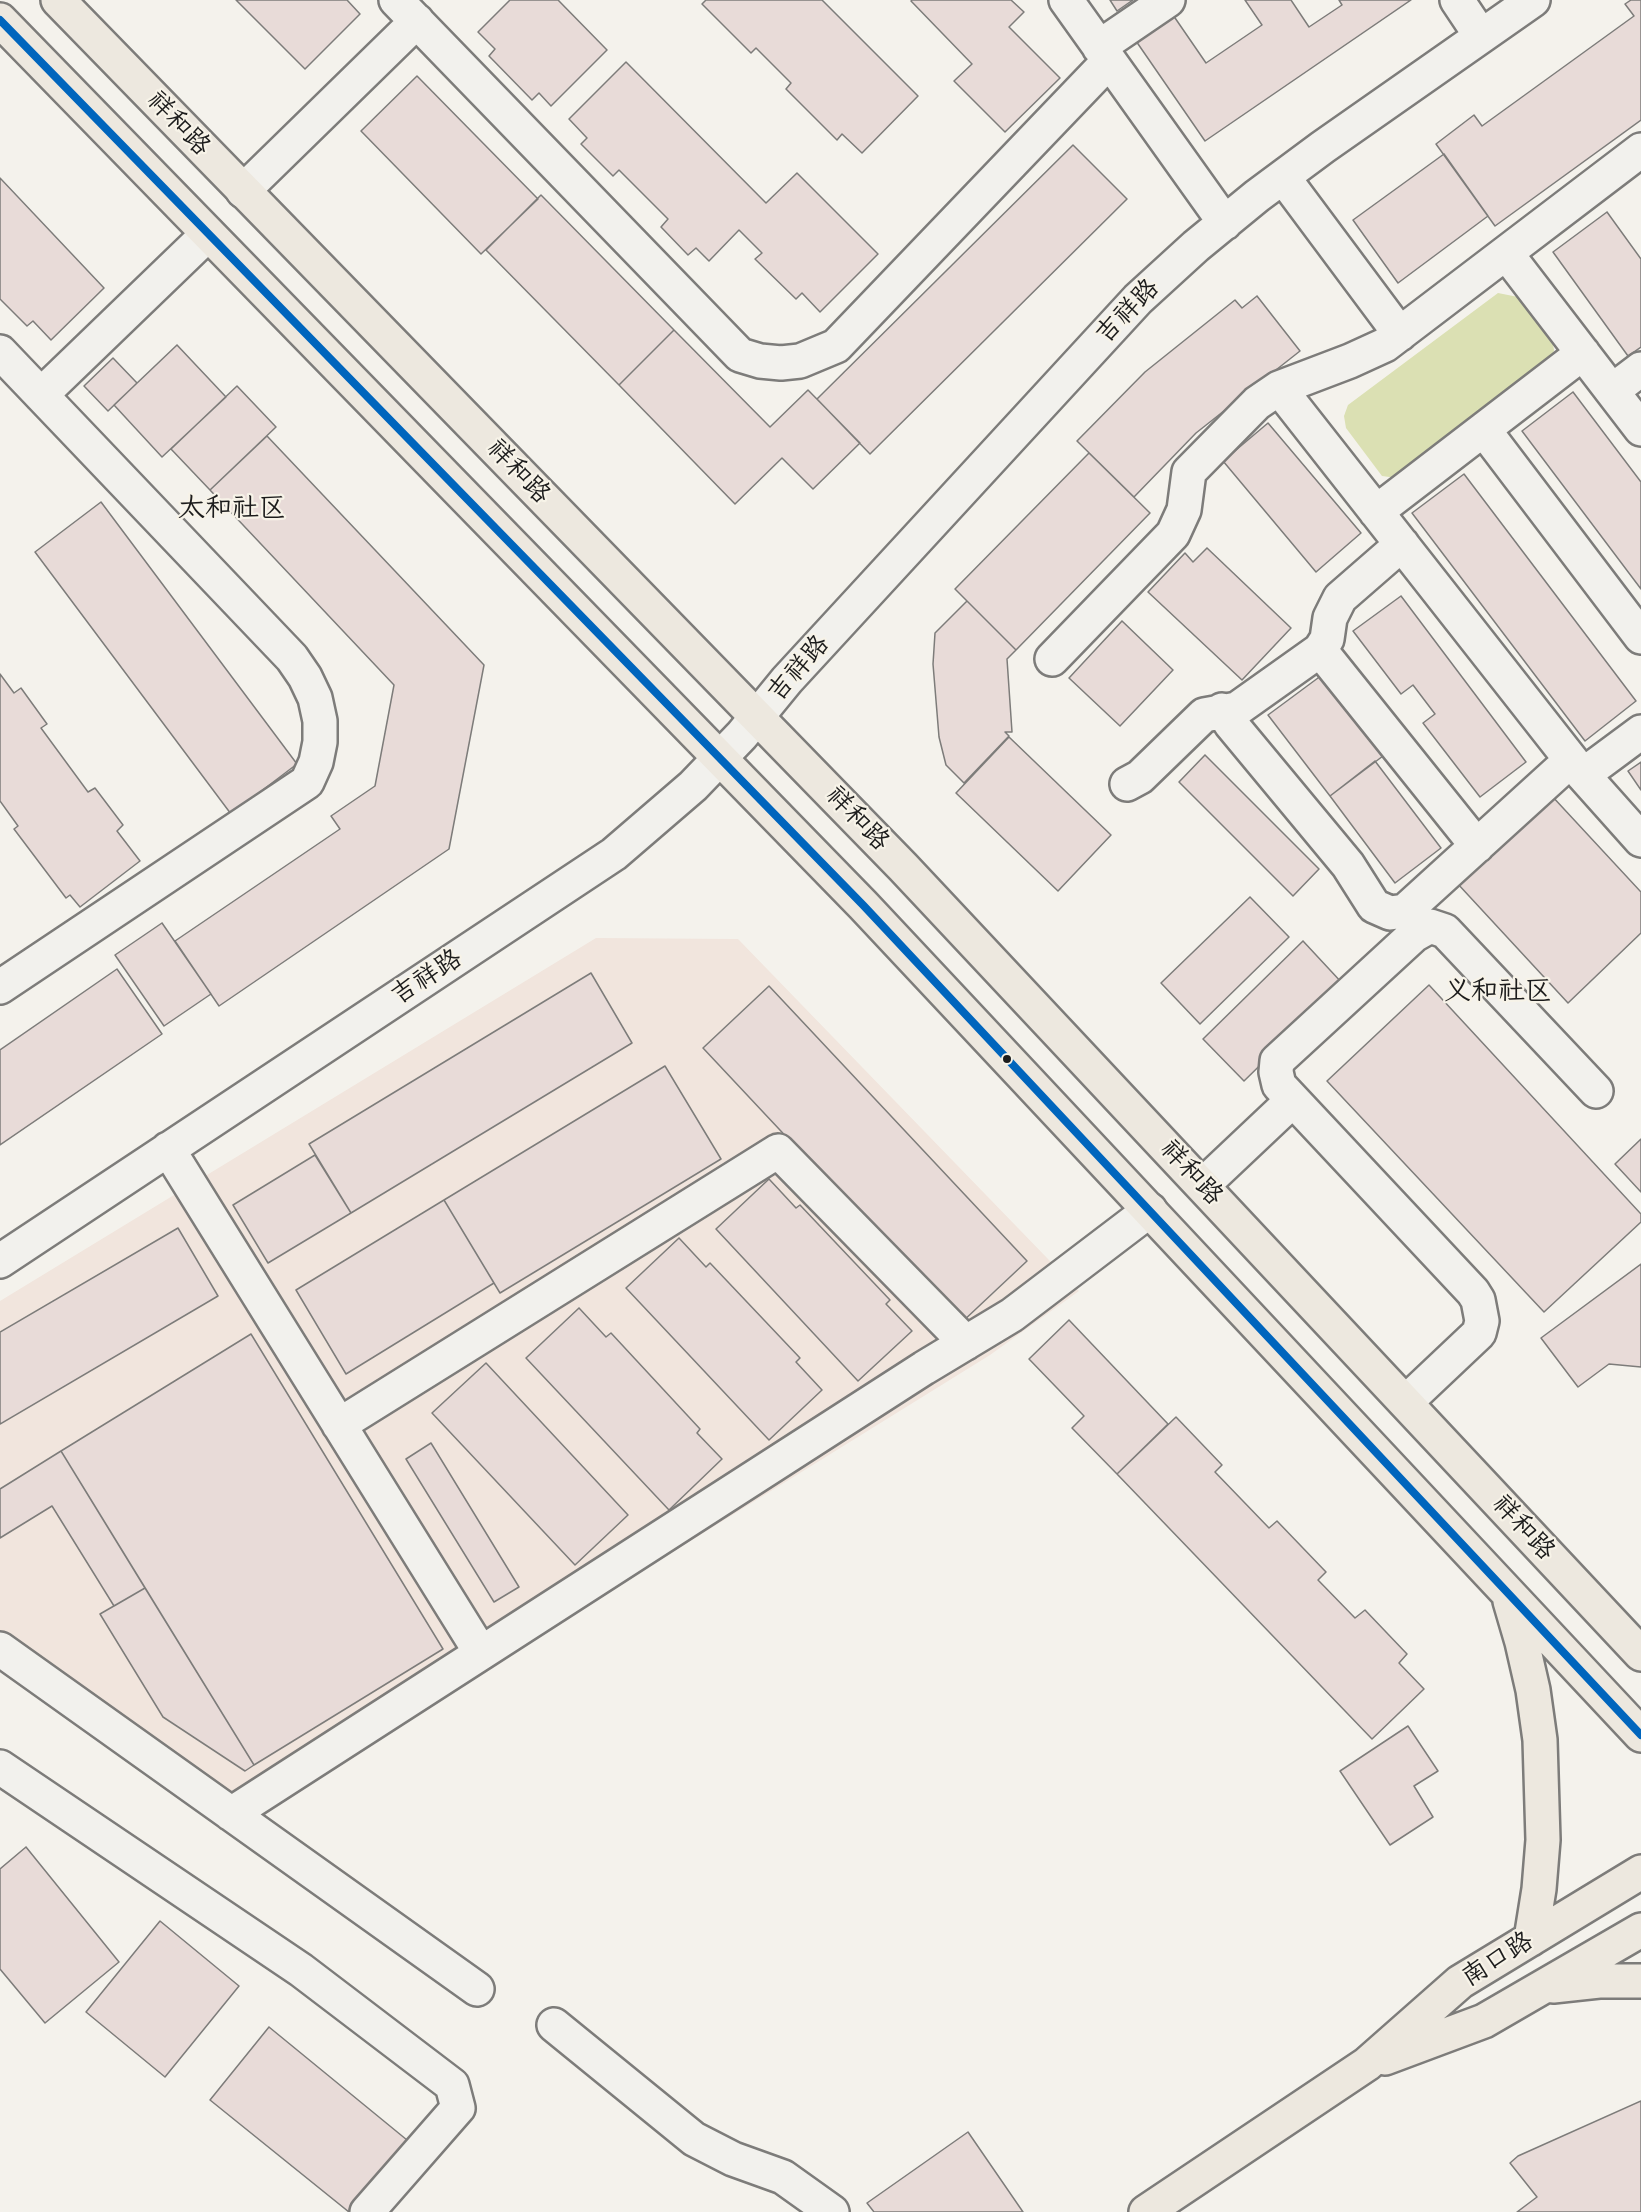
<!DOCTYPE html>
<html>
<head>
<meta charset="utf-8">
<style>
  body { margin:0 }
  canvas { display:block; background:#f4f2ec }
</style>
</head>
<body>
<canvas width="1641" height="2212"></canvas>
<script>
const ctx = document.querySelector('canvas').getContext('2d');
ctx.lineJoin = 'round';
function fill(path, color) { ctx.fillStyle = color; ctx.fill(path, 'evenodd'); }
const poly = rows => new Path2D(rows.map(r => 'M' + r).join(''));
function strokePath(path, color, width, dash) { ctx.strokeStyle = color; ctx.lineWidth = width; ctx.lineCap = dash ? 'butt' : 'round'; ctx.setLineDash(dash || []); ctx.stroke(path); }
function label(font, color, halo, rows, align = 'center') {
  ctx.font = font + ' Itim,"LXGW WenKai TC",sans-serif'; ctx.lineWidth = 4.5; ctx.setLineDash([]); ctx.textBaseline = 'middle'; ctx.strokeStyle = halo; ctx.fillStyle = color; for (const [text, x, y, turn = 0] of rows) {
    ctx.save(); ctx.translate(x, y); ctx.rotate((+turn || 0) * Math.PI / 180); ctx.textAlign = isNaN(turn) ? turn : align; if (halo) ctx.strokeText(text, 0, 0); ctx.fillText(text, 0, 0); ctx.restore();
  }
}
fill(poly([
  [596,938,738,939,1079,1291,990,1355,252,1813,0,1631,0,1301]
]), '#f1e5dd');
fill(poly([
  [1498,293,1518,297,1552,339,1554,350,1552,360,1397,478,1382,476,1346,428,1344,416,1348,405]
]), '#dbe0b3');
const building = poly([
  [236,0,347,0,360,14,305,69,236,0],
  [510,0,558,0,607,50,551,106,539,93,532,100,489,56,495,49,478,32,510,0],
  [706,0,822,0,918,96,862,153,842,134,837,140,786,89,791,83,756,48,751,53,702,4,706,0],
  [912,0,1011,0,1024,12,1009,27,1060,78,1005,132,954,81,972,64,911,1,912,0],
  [1110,0,1133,0,1117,11,1110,0],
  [1245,0,1291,0,1309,27,1342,5,1339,0,1411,0,1205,141,1136,41,1173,15,1206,63,1262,25,1245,0],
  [1631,0,1641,0,1641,120,1495,226,1436,144,1474,115,1482,126,1634,16,1625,4,1631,0],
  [626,62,766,203,797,173,878,254,820,312,802,293,796,299,755,259,762,253,739,230,709,261,696,248,688,255,661,227,668,219,619,170,613,176,581,144,587,138,569,119,626,62],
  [417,76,538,199,481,254,361,131,417,76],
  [1073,145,1127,199,870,454,817,399,1073,145],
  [1444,154,1488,216,1398,283,1353,220,1444,154],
  [0,178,104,288,51,340,33,321,27,326,0,299,0,178],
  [541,195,674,330,619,385,486,250,541,195],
  [1607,212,1641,259,1641,347,1628,356,1553,252,1607,212],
  [1257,296,1300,351,1196,433,1134,497,1077,441,1145,372,1235,300,1242,308,1257,296],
  [674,330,770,427,808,390,860,443,813,489,782,458,735,504,619,385,674,330],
  [177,345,226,397,162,457,114,405,177,345],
  [113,358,137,383,108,411,84,386,113,358],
  [237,386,276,427,210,490,171,449,237,386],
  [1573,392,1641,482,1641,589,1522,431,1573,392],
  [1268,423,1361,533,1316,572,1223,461,1268,423],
  [267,436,484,665,449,849,219,1006,175,941,340,829,331,816,375,786,394,685,210,490,267,436],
  [1089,453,1150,513,1016,650,955,589,1089,453],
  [1464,474,1636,701,1585,741,1412,513,1464,474],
  [101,502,297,764,231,814,35,552,101,502],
  [1207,548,1291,628,1242,680,1148,592,1185,553,1193,562,1207,548],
  [1401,596,1526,762,1480,797,1423,723,1435,714,1413,685,1401,694,1353,631,1401,596],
  [967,601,1016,650,1007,659,1012,732,1005,732,1009,736,964,783,946,765,939,737,933,664,935,633,967,601],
  [1122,621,1173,670,1120,726,1069,678,1122,621],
  [0,674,14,693,21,688,47,724,41,728,88,792,95,788,123,825,117,831,140,861,80,907,70,895,66,898,14,829,18,826,0,801,0,674],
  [1322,675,1383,756,1330,796,1268,715,1322,675],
  [1009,737,1111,835,1058,891,956,793,1009,737],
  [1205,755,1319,869,1293,896,1179,782,1205,755],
  [1375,761,1441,848,1395,883,1330,796,1375,761],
  [1641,762,1641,790,1628,771,1641,762],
  [1551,795,1641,892,1641,933,1568,1003,1457,883,1551,795],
  [1250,897,1289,937,1200,1024,1161,983,1250,897],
  [162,923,211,994,164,1026,115,955,162,923],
  [1303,941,1343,984,1244,1081,1203,1039,1303,941],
  [117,969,162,1034,0,1145,0,1050,117,969],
  [591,973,632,1043,351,1213,309,1144,591,973],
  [1429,985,1641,1214,1641,1222,1544,1312,1327,1081,1429,985],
  [769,986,1027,1261,961,1323,703,1048,769,986],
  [665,1066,721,1159,500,1293,444,1200,665,1066],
  [1641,1139,1641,1192,1615,1164,1641,1139],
  [315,1155,351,1213,268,1263,233,1205,315,1155],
  [769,1179,796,1208,800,1205,890,1300,886,1304,912,1331,858,1381,716,1229,769,1179],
  [444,1200,494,1283,346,1374,296,1290,444,1200],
  [178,1228,218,1296,0,1424,0,1332,178,1228],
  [679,1238,706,1267,710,1263,800,1358,796,1362,822,1390,769,1440,626,1288,679,1238],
  [1641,1264,1641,1367,1609,1364,1578,1387,1541,1338,1641,1264],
  [579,1308,606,1337,611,1333,700,1429,697,1433,722,1459,669,1510,526,1358,579,1308],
  [1069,1320,1168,1424,1117,1474,1072,1428,1084,1416,1029,1359,1069,1320],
  [251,1334,443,1649,254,1765,61,1451,251,1334],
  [486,1363,628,1515,575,1565,432,1413,486,1363],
  [1176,1417,1222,1465,1215,1472,1269,1528,1277,1521,1326,1572,1318,1580,1355,1618,1365,1610,1407,1654,1399,1663,1424,1689,1372,1739,1117,1474,1176,1417],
  [431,1443,519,1587,494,1602,406,1459,431,1443],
  [61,1451,145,1588,114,1606,52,1506,0,1538,0,1489,61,1451],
  [145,1588,254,1765,245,1771,163,1717,100,1614,145,1588],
  [1408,1726,1438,1771,1414,1786,1433,1817,1390,1845,1340,1771,1408,1726],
  [26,1847,119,1962,45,2023,0,1969,0,1869,26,1847],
  [160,1921,239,1986,165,2077,86,2012,160,1921],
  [269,2027,407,2140,349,2212,210,2100,269,2027],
  [1641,2101,1641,2212,1517,2212,1537,2197,1510,2163,1518,2156,1641,2101],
  [968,2132,1023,2212,874,2212,867,2203,968,2132]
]);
fill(building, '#e8dbd8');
strokePath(building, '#7d7c7a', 1.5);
const minor = poly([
  [396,0,740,355,760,361,781,363,800,361,836,346,1109,61],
  [1066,0,1225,223],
  [1457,0,1481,36],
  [1099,47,1168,0],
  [1283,177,1400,334],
  [243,191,417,21],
  [1506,253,1641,429],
  [0,352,292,658,305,677,315,698,320,721,320,742,316,762,307,782,0,987],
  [1279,388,1583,775,1641,840],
  [1612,391,1641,369],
  [41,395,208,234],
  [1484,430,1641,637],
  [1376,512,1583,353],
  [1320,650,1477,846],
  [1052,659,1173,534,1184,510,1189,472,1257,403,1279,388,1350,361,1385,345,1641,150],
  [1222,710,1231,724,1348,865,1374,906,1390,913,1405,911,1571,760],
  [1583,775,1641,732],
  [1127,784,1140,777,1204,715,1237,709,1320,650,1327,639,1330,618,1340,598,1402,544],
  [168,1149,481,1653],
  [1203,1185,1293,1100],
  [0,1261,614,854,693,786,742,735,787,680,1138,299,1196,246,1257,196,1323,147,1533,0],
  [1406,1402,1479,1333,1482,1321,1478,1300,1473,1292,1279,1085,1276,1072,1277,1061,1414,935,1430,926,1445,931,1596,1091],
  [339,1425,778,1151,966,1343],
  [0,1649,477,1989],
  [0,1767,301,1970,452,2085,458,2108,367,2212],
  [231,1814,924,1368,1012,1315,1150,1210],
  [554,2025,694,2139,733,2159,783,2177,832,2212]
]);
const major = poly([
  [58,0,903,867,1641,1654],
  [0,20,863,905,1641,1735],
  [1510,1601,1522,1642,1533,1690,1540,1740,1543,1840,1539,1889,1531,1939],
  [1553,1986,1599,1981,1641,1981],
  [1385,2058,1484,2021,1641,1930],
  [1146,2212,1367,2064,1460,1982,1641,1872]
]);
strokePath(minor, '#7d7c7a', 38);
strokePath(major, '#7d7c7a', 38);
strokePath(minor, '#f2f1ed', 33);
strokePath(major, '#ede8df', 33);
strokePath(poly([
  [0,20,863,905,1641,1735]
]), '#0065bd', 8);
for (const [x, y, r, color] of [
  [1007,1059,5,"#1c1c1c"]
]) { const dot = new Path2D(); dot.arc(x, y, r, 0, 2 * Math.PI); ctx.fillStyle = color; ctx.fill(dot); strokePath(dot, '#f7f3e8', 2); }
label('26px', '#1c1c1c', '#f7f3e8', [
  ["祥和路",178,124,46],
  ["吉祥路",1128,312,-46],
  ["祥和路",518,472,46],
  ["吉祥路",799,669,-49],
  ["祥和路",857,819,46],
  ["吉祥路",427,978,-33],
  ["祥和路",1191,1173,47],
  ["祥和路",1523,1528,47],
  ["南口路",1498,1960,-32]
]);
label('27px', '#1c1c1c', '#f7f3e8', [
  ["太和社区",232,509],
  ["义和社区",1498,992]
]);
</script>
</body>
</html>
